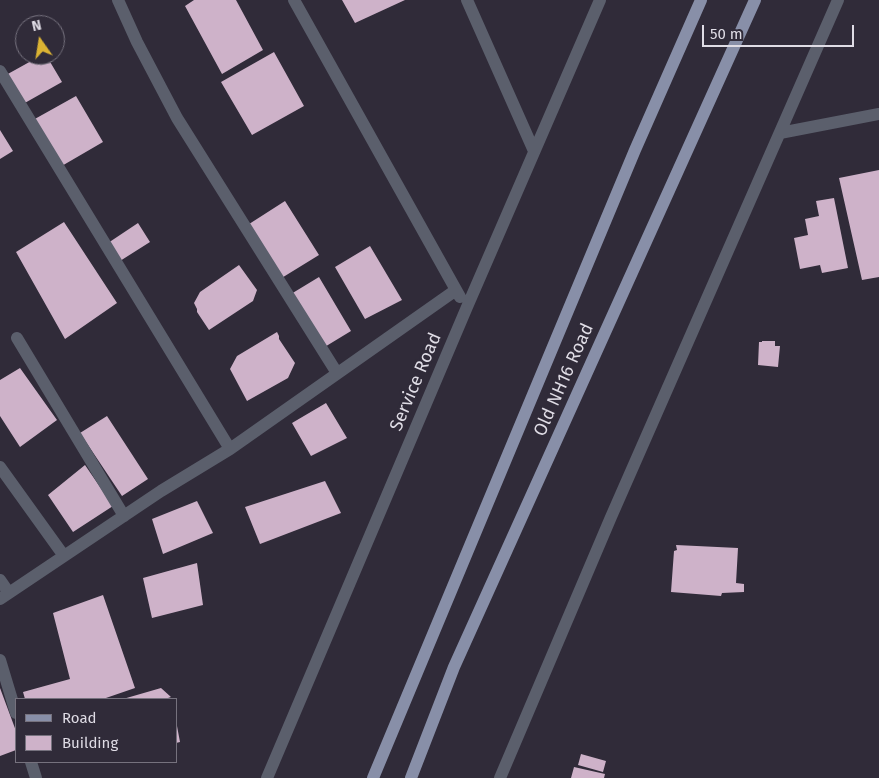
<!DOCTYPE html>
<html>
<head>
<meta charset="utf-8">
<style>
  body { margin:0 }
  #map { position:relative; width:879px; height:778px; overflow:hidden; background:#302b39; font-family:"Fira Sans",sans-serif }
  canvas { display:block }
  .legend { position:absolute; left:15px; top:698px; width:162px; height:65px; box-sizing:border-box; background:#302b39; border:1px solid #76727e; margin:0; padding:6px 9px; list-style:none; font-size:15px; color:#dfdce5 }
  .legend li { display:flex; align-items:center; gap:10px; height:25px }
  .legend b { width:25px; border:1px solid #76727e }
  .north { position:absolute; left:15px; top:15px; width:50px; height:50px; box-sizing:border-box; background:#302b39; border:1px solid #76727e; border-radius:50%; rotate:347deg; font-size:14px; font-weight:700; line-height:20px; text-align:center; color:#dfdce5 }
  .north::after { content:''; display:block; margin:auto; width:18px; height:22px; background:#dbb333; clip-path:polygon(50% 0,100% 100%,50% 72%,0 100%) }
  .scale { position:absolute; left:702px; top:25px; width:152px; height:22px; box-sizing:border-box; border:2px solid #dfdce5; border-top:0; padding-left:6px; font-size:15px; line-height:18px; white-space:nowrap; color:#dfdce5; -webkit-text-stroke:4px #302b39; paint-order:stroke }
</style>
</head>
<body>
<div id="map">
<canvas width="879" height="778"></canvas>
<ul class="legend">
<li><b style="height:6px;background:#888fa8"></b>Road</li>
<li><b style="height:14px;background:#ceb2c9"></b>Building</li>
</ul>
<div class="north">N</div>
<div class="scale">50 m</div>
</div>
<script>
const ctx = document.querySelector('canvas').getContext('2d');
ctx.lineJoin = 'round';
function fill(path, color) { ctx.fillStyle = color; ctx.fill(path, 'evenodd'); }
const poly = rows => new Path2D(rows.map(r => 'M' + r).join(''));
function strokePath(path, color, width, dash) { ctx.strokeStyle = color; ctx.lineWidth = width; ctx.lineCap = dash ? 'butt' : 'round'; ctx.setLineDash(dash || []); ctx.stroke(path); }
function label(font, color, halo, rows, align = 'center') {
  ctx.font = font + ' "Fira Sans",sans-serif'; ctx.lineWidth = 5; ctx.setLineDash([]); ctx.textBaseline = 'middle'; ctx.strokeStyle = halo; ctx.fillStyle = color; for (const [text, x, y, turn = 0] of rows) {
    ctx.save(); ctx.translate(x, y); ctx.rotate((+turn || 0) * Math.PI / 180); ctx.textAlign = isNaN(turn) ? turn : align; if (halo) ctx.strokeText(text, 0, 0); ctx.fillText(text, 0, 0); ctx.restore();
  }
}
fill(poly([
  [194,0,236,0,263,50,222,74,185,6],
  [342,0,405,0,355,23],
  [274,52,304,106,252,135,221,82],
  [42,55,46,55,62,82,23,104,6,75],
  [76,96,103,142,60,167,33,120],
  [0,130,13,151,0,159],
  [879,170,879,277,862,280,839,178],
  [834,198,848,268,822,273,820,265,800,269,794,238,808,235,805,219,819,216,816,201],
  [285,201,319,255,280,279,246,226],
  [64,222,117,303,65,339,16,252],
  [138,223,150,242,120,261,108,243],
  [370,246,402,300,365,319,335,267],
  [239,265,257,290,253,301,209,330,197,312,197,309,194,303,200,292],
  [319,277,351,331,323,348,291,294],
  [277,332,279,336,279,339,295,363,288,378,247,401,230,369,237,356],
  [762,341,775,341,775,346,780,346,778,367,758,365,759,342,762,342],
  [20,368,57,420,20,447,0,416,0,380],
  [326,403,347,438,311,456,292,423],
  [107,416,148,479,122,496,80,433],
  [85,465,113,506,73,532,48,495],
  [325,481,341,513,260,544,245,507],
  [197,501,213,533,163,554,152,519],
  [676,545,738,548,736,583,744,584,744,592,722,593,721,596,671,592,674,551,677,550],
  [197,563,203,605,152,618,143,578],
  [103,595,135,688,103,699,25,699,23,692,70,679,53,613],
  [0,688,16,731,16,750,0,756],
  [161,688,171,697,165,699,123,699],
  [176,726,177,726,180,742,176,743],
  [581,754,606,761,603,772,578,765],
  [574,767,605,774,604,778,571,778]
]), '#ceb2c9');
strokePath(poly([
  [118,0,137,42,177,118,337,373],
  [294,0,460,297],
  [467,0,534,151],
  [0,71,230,449],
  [780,133,879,114],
  [17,338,124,516],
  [0,467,64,556],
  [0,580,9,593],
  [0,599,161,491,230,449,456,290],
  [0,660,16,713],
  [31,762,36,778],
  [267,778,467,307,600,0],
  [500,778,611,517,838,0]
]), '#5b5f6c', 12);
strokePath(poly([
  [373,778,635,150,701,0],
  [411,778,454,667,755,0]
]), '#888fa8', 12);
label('18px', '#dfdce5', '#302b39', [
  ["Old NH16 Road",564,380,-66],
  ["Service Road",416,382,-67]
]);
</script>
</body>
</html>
